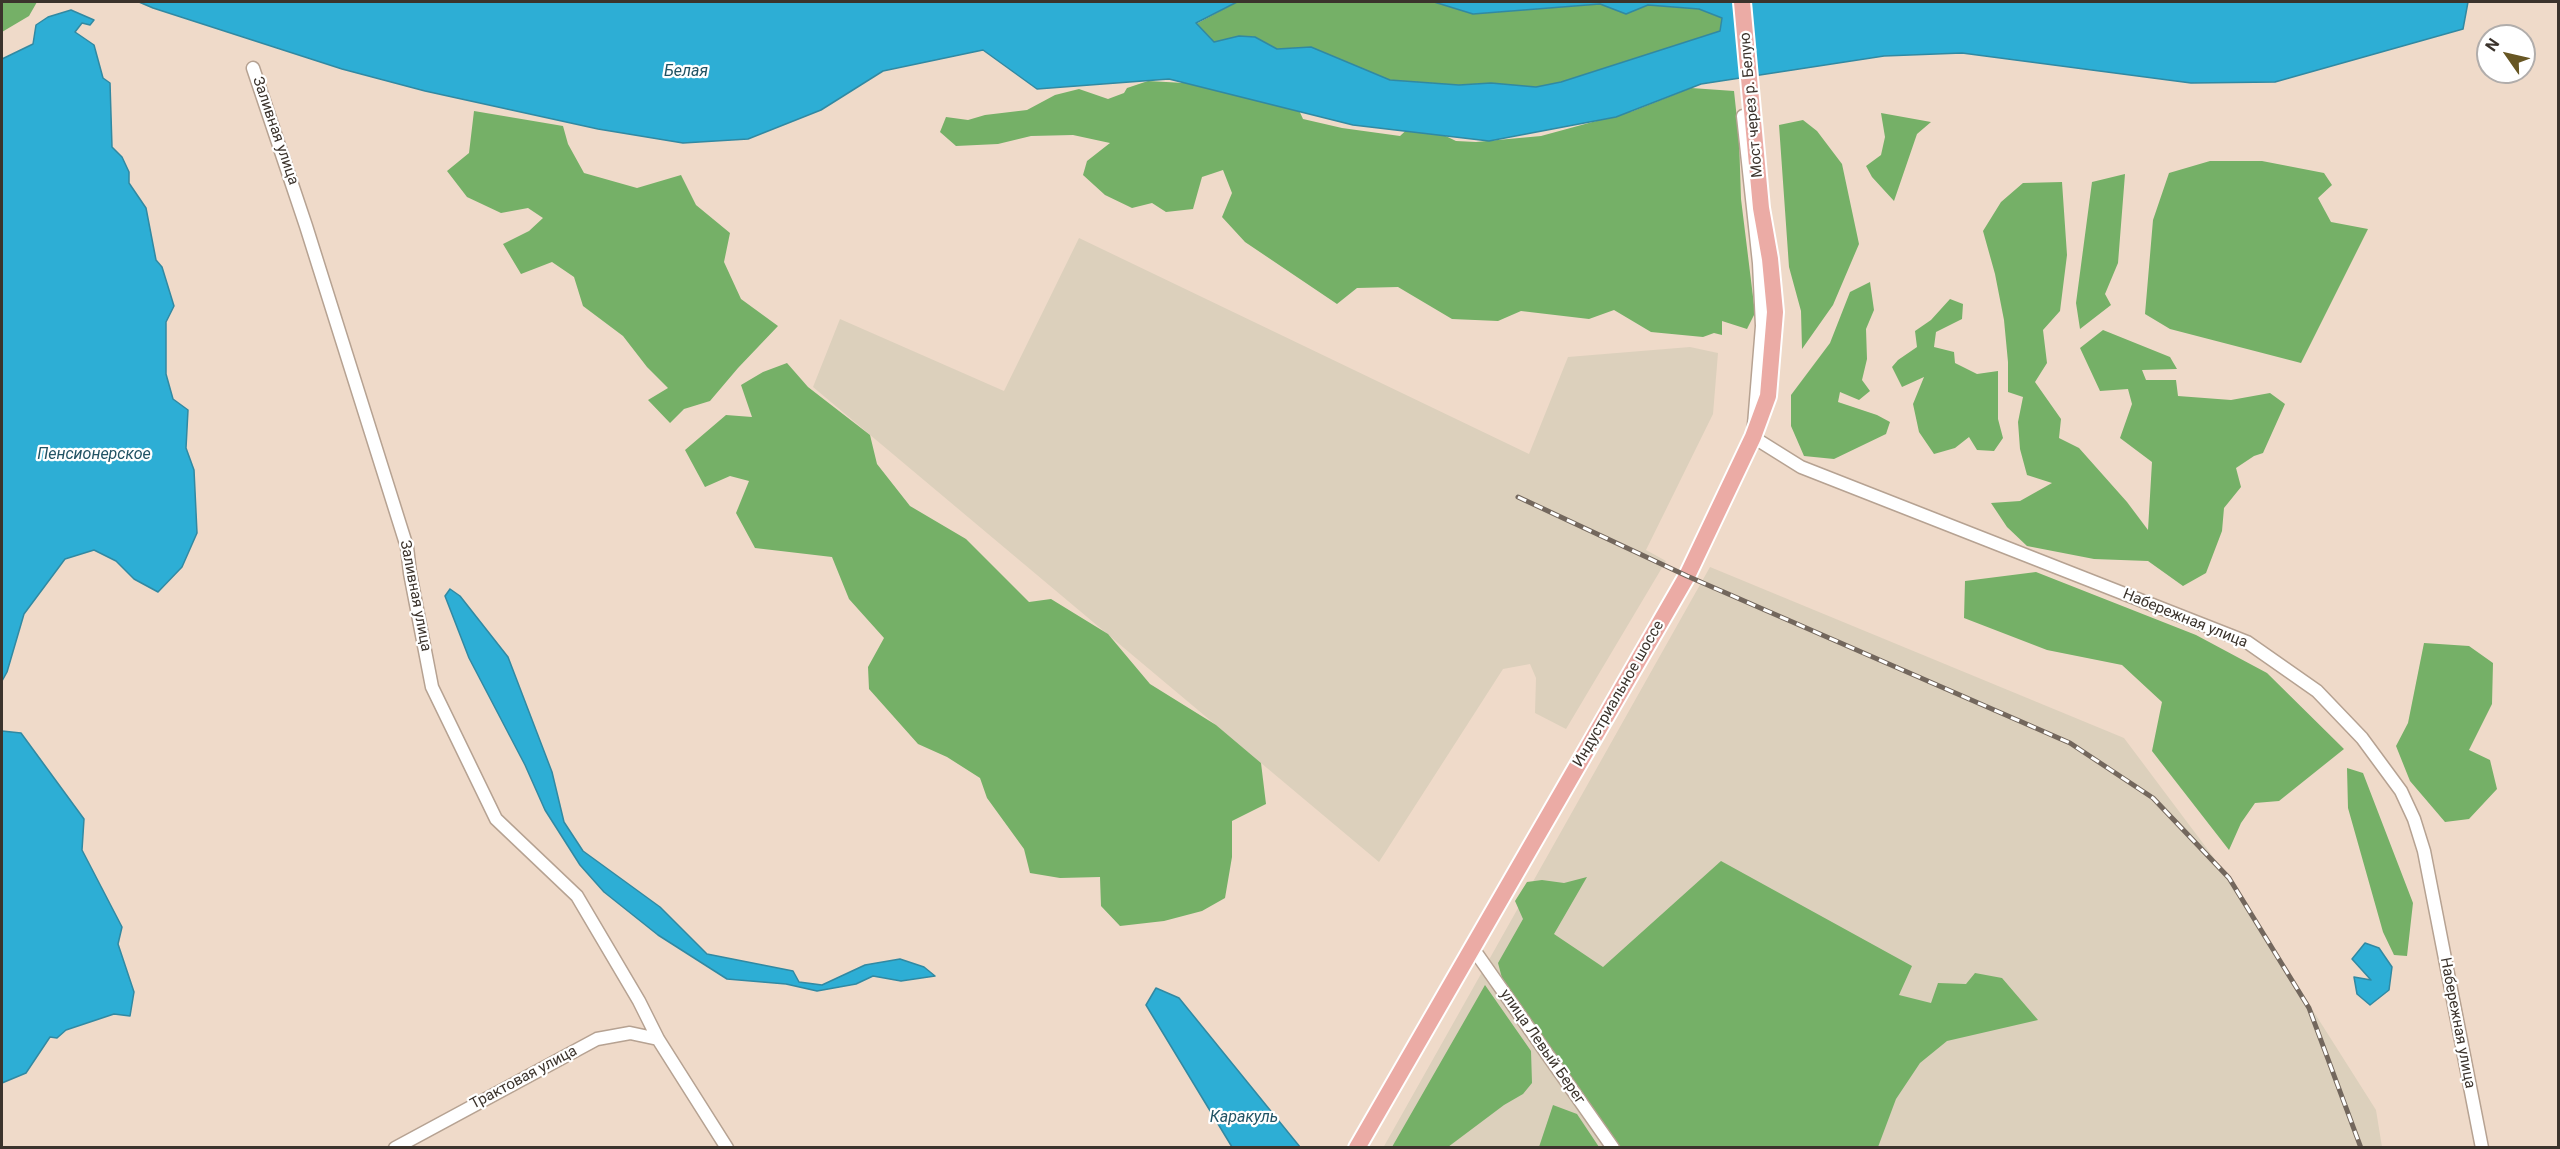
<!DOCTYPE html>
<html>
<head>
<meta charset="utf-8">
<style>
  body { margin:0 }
  #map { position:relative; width:2560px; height:1149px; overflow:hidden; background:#efdac9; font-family:Roboto,sans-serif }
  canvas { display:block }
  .frame { position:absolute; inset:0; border:3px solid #3b332c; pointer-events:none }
  .north { position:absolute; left:2476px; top:24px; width:60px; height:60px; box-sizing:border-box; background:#fff; border:2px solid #b1adab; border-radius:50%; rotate:304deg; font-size:16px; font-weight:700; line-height:24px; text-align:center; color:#3b332c }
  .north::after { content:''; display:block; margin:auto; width:21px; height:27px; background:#675623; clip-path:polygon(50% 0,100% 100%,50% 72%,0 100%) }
</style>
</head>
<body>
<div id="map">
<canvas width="2560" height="1149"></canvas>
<div class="frame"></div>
<div class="north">N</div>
</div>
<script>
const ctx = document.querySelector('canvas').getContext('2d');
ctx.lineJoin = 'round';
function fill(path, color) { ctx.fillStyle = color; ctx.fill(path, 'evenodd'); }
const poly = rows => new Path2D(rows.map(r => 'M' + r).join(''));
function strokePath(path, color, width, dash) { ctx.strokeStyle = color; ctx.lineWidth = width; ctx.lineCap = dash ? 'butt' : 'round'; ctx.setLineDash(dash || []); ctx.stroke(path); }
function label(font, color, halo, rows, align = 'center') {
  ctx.font = font + ' Roboto,sans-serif'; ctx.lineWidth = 4.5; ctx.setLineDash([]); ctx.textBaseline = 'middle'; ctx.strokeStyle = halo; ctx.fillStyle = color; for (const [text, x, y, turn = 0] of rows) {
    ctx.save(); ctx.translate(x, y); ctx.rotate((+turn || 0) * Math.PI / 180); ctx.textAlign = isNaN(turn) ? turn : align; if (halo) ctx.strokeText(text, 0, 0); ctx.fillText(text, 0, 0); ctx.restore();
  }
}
fill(poly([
  [1079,238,1529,454,1568,357,1690,347,1718,353,1713,414,1646,550,1666,561,1566,729,1535,713,1536,678,1530,664,1503,669,1379,862,813,387,840,319,1004,391],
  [1710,567,2124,738,2229,878,2376,1110,2382,1147,1383,1148]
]), '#dcd0bc');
fill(poly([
  [2,2,37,2,29,16,2,32],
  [1237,2,1434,2,1473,14,1600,4,1626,14,1648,5,1699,9,1722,18,1720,31,1561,82,1536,87,1491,83,1459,85,1390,80,1311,47,1277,49,1255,37,1239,36,1214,42,1196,24],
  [1214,75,1292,95,1303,119,1342,128,1400,136,1412,125,1427,127,1456,141,1476,142,1541,136,1633,111,1691,88,1734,91,1739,138,1741,199,1755,313,1747,329,1722,321,1722,335,1714,333,1703,337,1651,332,1614,310,1589,319,1521,311,1498,321,1452,319,1398,287,1357,288,1337,304,1245,242,1222,217,1232,193,1223,170,1202,177,1193,209,1166,212,1152,203,1132,208,1105,195,1083,175,1087,161,1110,143,1073,135,1031,136,998,144,956,146,940,132,946,117,968,120,985,115,1027,110,1055,95,1079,89,1108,99,1124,93,1127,88,1148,81,1184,83],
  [474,111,563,126,568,144,584,173,637,188,681,175,696,205,730,233,724,262,741,299,778,326,738,368,710,401,684,409,670,423,648,400,668,388,647,367,623,336,583,306,574,277,552,262,521,274,503,244,529,231,543,218,528,208,501,213,467,197,447,171,469,153],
  [1881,113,1931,122,1917,134,1894,201,1872,177,1866,166,1881,155,1885,137],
  [1803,120,1817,131,1842,164,1859,244,1833,305,1802,349,1801,311,1789,267,1779,125],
  [2210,161,2262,161,2324,173,2332,185,2318,198,2331,222,2368,229,2301,363,2170,329,2145,314,2153,220,2169,173],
  [2125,174,2118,263,2105,294,2111,305,2080,329,2076,303,2092,182],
  [2062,182,2067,255,2060,311,2043,330,2047,363,2035,382,2061,419,2059,438,2079,448,2127,502,2148,530,2152,462,2120,438,2132,404,2128,389,2100,391,2080,348,2103,330,2170,357,2177,369,2142,370,2146,380,2176,380,2178,396,2231,400,2270,393,2285,404,2263,453,2254,456,2236,468,2241,487,2224,508,2222,531,2206,573,2183,586,2148,561,2094,559,2027,546,2007,527,1991,503,2020,501,2052,483,2027,475,2020,449,2018,422,2023,397,2008,392,2008,362,2004,320,1995,274,1983,231,2001,202,2023,183],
  [1870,282,1874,310,1866,329,1867,359,1862,380,1870,391,1859,400,1840,392,1838,402,1877,415,1890,422,1886,434,1834,459,1804,456,1791,426,1791,395,1830,343,1850,292],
  [1950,299,1963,304,1962,319,1936,332,1934,347,1954,352,1955,363,1977,374,1998,371,1998,419,2003,438,1994,451,1977,450,1969,437,1955,448,1934,454,1919,432,1913,404,1924,377,1902,387,1892,367,1898,360,1917,347,1915,331,1931,320],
  [787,363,808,387,870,435,877,464,910,506,966,539,1029,602,1051,599,1108,634,1150,684,1216,725,1261,763,1266,804,1232,821,1232,857,1225,898,1202,911,1164,921,1120,926,1101,906,1100,877,1060,878,1030,873,1024,849,987,798,980,778,947,757,918,744,869,689,868,667,884,638,849,599,832,557,755,548,736,513,749,481,730,476,705,487,685,450,726,415,752,417,741,385,763,372],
  [2036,572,2196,635,2267,673,2344,749,2279,801,2255,803,2241,823,2229,850,2152,751,2162,702,2122,665,2047,650,1964,618,1965,581],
  [2424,643,2469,646,2493,663,2492,704,2469,750,2490,760,2497,789,2469,819,2445,822,2410,781,2396,746,2408,723],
  [2347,768,2363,773,2413,903,2407,956,2394,955,2383,932,2348,808],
  [1721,861,1912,966,1899,995,1931,1003,1938,983,1966,984,1975,973,2002,978,2038,1020,1947,1041,1920,1063,1896,1099,1878,1147,1617,1147,1502,978,1498,963,1523,919,1515,901,1527,882,1542,880,1564,883,1587,877,1554,934,1603,967],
  [1485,985,1531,1051,1532,1083,1523,1094,1504,1105,1448,1147,1392,1147],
  [1553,1105,1577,1114,1599,1147,1539,1147]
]), '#75b067');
const water = poly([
  [139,2,1237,2,1196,23,1214,42,1239,36,1255,37,1277,49,1311,47,1390,80,1459,85,1491,83,1536,87,1561,82,1720,31,1722,18,1699,9,1648,5,1626,14,1600,4,1473,14,1434,2,2468,2,2463,29,2275,82,2191,83,1962,53,1884,56,1701,84,1616,117,1489,141,1353,125,1169,79,1037,89,983,50,883,71,821,110,748,139,683,143,598,129,425,91,342,69,153,8,139,2],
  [71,10,94,20,90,25,82,23,75,32,94,45,103,78,110,83,112,147,122,157,129,172,129,183,146,208,156,260,162,267,174,306,166,322,166,374,173,399,188,410,186,448,194,470,197,533,182,567,158,592,134,579,116,561,94,550,65,559,24,614,7,672,2,681,2,59,33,44,36,25,48,17,71,10],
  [450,589,460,596,508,657,552,772,564,822,583,851,660,907,707,954,793,971,799,982,822,985,865,965,900,959,924,967,935,976,901,981,873,976,856,984,817,991,786,984,727,979,658,935,604,892,580,865,545,810,525,765,469,658,445,596,450,589],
  [2,731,21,733,84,819,82,850,122,927,118,944,134,992,130,1016,114,1014,66,1030,57,1038,50,1037,26,1073,2,1083,2,731],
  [2365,943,2379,948,2392,967,2389,990,2370,1005,2357,994,2354,977,2371,980,2352,959,2365,943],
  [1156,988,1179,998,1300,1147,1232,1147,1146,1005,1156,988]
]);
fill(water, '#2daed5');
strokePath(water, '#3189a2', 1.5);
const minor = poly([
  [253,68,306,226,407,547,410,573,432,687,496,819,577,896,639,1001,658,1039,727,1148],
  [1743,116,1759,263,1762,326,1753,437,1801,467,2247,642,2317,691,2362,738,2401,791,2414,819,2424,851,2482,1148],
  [1472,947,1613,1148],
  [395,1148,597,1039,630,1033,658,1039]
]);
const major = poly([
  [1357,1148,1687,576,1753,437,1768,396,1775,312,1770,259,1761,208,1742,2]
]);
strokePath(minor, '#b6a292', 15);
strokePath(major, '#fff', 20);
strokePath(minor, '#fff', 12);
strokePath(major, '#ebaba5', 16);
const rail = poly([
  [1518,497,1687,576,2070,743,2153,798,2229,878,2309,1008,2361,1148]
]);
strokePath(rail, '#73675d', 5);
strokePath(rail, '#fff', 3, [9]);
label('15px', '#3b332c', '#fff', [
  ["Мост через р. Белую",1752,105,-95],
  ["Заливная улица",275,131,71],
  ["Заливная улица",415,596,79],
  ["Набережная улица",2185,619,22],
  ["Индустриальное шоссе",1619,694,-60],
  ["Набережная улица",2457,1023,79],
  ["улица Левый Берег",1542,1047,55],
  ["Трактовая улица",524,1078,-28]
]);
label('italic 16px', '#215364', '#fff', [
  ["Белая",686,72],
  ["Пенсионерское",94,455],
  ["Каракуль",1244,1118]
]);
</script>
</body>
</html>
